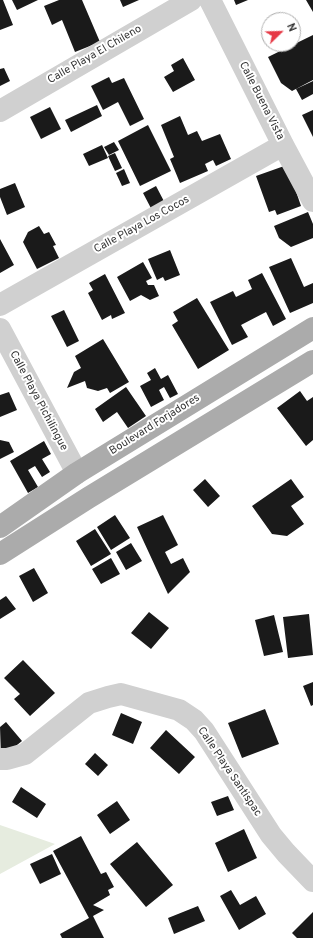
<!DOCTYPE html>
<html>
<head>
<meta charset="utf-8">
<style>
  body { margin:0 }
  #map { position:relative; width:313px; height:938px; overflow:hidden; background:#fff; font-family:Overpass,sans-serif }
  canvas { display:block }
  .north { position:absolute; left:261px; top:12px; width:40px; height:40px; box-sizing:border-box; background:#fff; border:1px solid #adadad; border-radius:50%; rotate:67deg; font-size:11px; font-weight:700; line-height:16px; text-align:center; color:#333 }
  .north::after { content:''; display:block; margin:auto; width:14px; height:18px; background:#e63946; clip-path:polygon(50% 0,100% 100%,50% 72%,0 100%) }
</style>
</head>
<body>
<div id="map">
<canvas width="313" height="938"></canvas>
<div class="north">N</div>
</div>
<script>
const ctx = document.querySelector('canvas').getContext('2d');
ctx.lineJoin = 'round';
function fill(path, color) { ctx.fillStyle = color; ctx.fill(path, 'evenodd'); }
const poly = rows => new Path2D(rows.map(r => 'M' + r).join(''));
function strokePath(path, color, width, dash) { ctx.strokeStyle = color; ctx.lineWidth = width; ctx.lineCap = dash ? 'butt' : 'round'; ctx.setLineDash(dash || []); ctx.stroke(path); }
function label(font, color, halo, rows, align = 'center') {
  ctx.font = font + ' Overpass,sans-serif'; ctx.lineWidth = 4; ctx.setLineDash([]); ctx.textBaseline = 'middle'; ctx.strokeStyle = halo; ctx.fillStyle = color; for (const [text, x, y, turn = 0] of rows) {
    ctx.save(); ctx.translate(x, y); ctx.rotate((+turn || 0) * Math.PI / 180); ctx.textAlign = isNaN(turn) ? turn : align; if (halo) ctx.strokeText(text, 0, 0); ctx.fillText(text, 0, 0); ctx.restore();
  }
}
fill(poly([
  [0,825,55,844,0,874]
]), '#e6ecdf');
fill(poly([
  [0,0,3,0,13,25,0,30],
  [12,0,38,0,17,10],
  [59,0,82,0,100,42,75,52,62,20,52,25,44,6],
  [120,0,139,0,123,7],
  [234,0,248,0,236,5],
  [306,0,313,0,313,12],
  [313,35,313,80,292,91,281,83,268,57],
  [183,58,195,80,173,92,164,77,174,71,171,65],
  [4,68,10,81,0,86,0,69],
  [109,77,112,83,124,78,144,119,130,126,118,102,103,110,91,86],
  [313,81,313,94,302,100,296,89],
  [97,105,102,116,71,132,65,120],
  [50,107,61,129,41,139,30,117],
  [313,110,313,137,302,115],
  [180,116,188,135,197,131,202,141,220,134,231,159,216,166,213,160,205,164,208,171,180,183,170,159,174,157,161,125],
  [148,125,171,171,140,186,118,141],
  [114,142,119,150,109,155,104,147],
  [102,145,108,158,89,166,83,154],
  [115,153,122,168,115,171,108,156],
  [287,165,301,206,277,215,275,210,269,212,256,176],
  [124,169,130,183,122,186,116,173],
  [15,183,25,207,7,215,0,197,0,189],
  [156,186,167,207,154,214,143,193],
  [308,212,313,224,313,238,291,247,279,238,274,226],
  [39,226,44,234,49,232,56,245,53,246,59,258,37,269,23,242,28,232],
  [0,239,14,265,0,273],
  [170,250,180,275,165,281,163,277,157,280,148,259],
  [291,258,304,287,313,283,313,303,290,313,269,267],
  [143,262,152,278,146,281,148,285,154,285,159,296,150,300,141,295,130,301,117,277],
  [262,273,286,319,273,326,266,312,241,325,248,337,232,345,210,302,233,291,236,297,252,289,248,280],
  [105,274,125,313,112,319,111,315,102,320,88,293,93,290,89,283],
  [197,298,229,350,198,369,172,325,178,321,173,312],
  [64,310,79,341,67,347,51,316],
  [103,339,129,382,110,393,107,388,98,391,87,388,85,381,67,388,74,372,81,368,75,356],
  [155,368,161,379,168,375,178,394,170,398,164,387,159,390,164,400,151,407,140,386,151,380,147,373],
  [126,387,146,416,128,428,117,412,103,422,95,409],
  [300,391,307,401,313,397,313,440,306,446,277,408],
  [9,392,17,410,0,417,0,395],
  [0,440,9,442,14,452,0,459],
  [44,441,51,454,42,459,50,472,42,477,35,466,28,470,38,487,28,493,10,461],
  [205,479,220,496,208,507,193,490],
  [291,479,304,497,291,506,304,524,287,536,272,534,252,506],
  [115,515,130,538,111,550,97,527],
  [163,515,178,545,165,552,171,564,183,558,190,572,168,594,137,527],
  [95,529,111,554,91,566,76,541],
  [131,543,142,561,126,570,116,552],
  [111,558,120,574,101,584,92,569],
  [34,568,48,593,33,602,19,576],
  [6,596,16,609,0,619,0,600],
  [149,612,169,628,151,649,131,633],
  [309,614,313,655,288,658,283,617],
  [274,615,283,652,264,656,255,620],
  [23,660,55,693,30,716,14,699,20,694,4,678],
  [313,682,313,705,311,706,303,686],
  [265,709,279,744,242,758,228,723],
  [121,713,142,722,133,744,112,735],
  [6,722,22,741,1,758,0,727],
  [166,730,195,757,179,774,150,748],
  [95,753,108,765,98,776,85,764],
  [21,787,46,804,37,818,12,802],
  [228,796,234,810,217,816,211,802],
  [117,801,130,820,110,834,97,815],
  [244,829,257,858,228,872,215,843],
  [81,836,101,874,106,872,114,887,108,890,110,895,93,905,104,910,93,916,104,938,62,938,60,934,89,918,53,851],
  [137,842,173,885,146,907,110,864],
  [52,854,61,874,40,884,30,864],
  [231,890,240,905,256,896,266,914,239,930,220,896],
  [198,906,205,921,174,934,168,918],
  [313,912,313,938,297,938,292,933]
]), '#1a1a1a');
strokePath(poly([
  [210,0,283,145,313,201],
  [0,111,191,0],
  [0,305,283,145],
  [0,329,77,473],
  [0,759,7,759,25,754,89,703,108,697,121,694,179,710,194,720,204,731,271,835,286,853,313,881]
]), '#d0d0d0', 22);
strokePath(poly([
  [0,527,77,473,313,328],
  [0,554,88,498,313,361]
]), '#ababab', 22);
label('11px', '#333', '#fff', [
  ["Calle Playa El Chileno",95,55,-30],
  ["Calle Buena Vista",261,101,63],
  ["Calle Playa Los Cocos",142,225,-29],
  ["Calle Playa Pichilingue",38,401,62],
  ["Boulevard Forjadores",155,425,-32],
  ["Calle Playa Santispac",229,772,56]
]);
</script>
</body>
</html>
